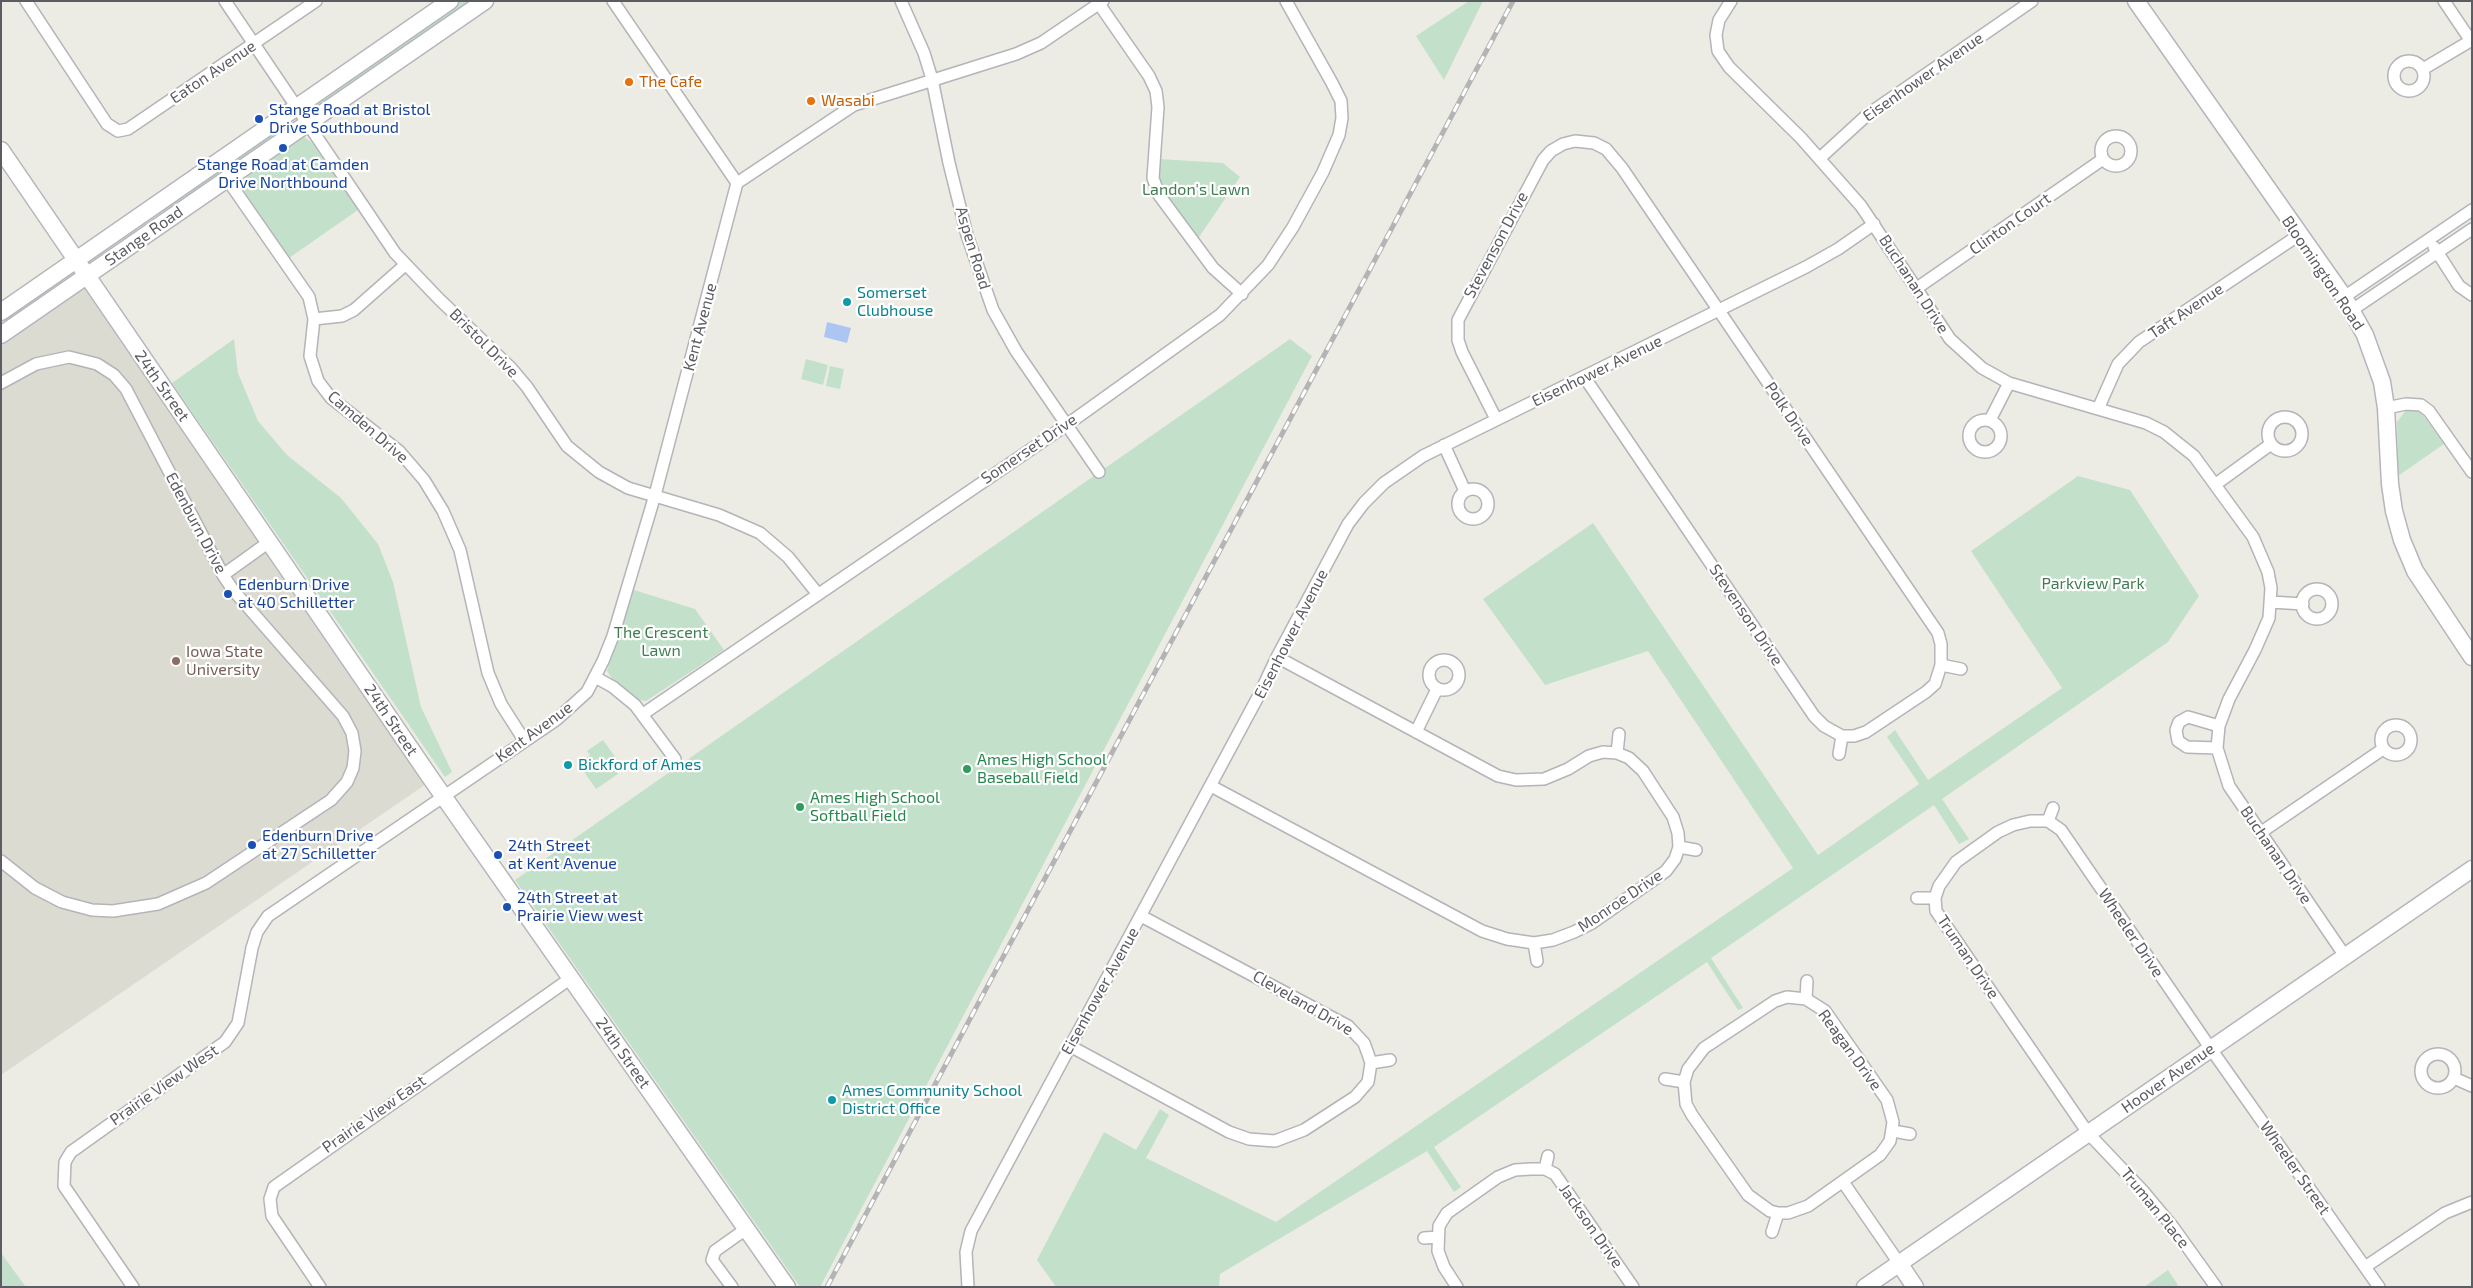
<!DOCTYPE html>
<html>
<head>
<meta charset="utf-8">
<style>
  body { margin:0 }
  #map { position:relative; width:2473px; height:1288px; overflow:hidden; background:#ecece4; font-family:"Exo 2",sans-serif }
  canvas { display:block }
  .frame { position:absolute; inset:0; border:2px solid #5c5d62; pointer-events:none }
</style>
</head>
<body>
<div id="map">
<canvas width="2473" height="1288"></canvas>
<div class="frame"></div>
</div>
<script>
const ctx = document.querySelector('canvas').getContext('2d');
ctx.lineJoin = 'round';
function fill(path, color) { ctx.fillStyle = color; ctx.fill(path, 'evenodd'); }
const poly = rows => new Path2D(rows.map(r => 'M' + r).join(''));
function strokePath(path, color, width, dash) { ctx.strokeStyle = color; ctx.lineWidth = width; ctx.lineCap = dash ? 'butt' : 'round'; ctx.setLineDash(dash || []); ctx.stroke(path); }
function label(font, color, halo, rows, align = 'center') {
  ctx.font = font + ' "Exo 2",sans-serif'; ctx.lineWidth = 4.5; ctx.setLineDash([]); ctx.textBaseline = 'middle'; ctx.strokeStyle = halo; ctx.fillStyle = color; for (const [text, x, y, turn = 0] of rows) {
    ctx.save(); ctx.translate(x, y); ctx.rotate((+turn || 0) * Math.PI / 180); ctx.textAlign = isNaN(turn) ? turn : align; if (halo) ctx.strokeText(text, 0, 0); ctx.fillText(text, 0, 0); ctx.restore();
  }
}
fill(poly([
  [86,276,432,780,1,1075,1,335]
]), '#dcdbd2');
fill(poly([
  [460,1,473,1,319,105,315,99],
  [1469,1,1483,1,1444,80,1416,36],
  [280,123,284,129,159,217,158,216,201,179],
  [298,136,304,137,312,143,358,210,289,258,242,190,240,181,240,177,251,169,260,166],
  [1160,159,1223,163,1240,177,1197,240,1165,195,1160,183],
  [234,339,238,373,258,421,287,455,341,498,378,544,393,582,421,707,452,772,445,777,172,383],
  [1290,339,1312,356,820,1287,800,1287,515,880],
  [806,359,828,365,823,385,801,379],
  [830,366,844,369,840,389,826,386],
  [2406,410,2416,410,2422,414,2444,444,2398,476,2397,422],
  [2078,476,2130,490,2199,596,2168,642,1942,799,1969,839,1959,844,1934,805,1711,958,1743,1008,1738,1010,1707,962,1434,1147,1461,1187,1454,1192,1427,1151,1220,1274,1219,1287,1056,1287,1037,1260,1104,1132,1136,1150,1160,1109,1169,1115,1146,1158,1276,1222,1793,868,1648,651,1545,685,1483,599,1593,523,1818,855,1919,784,1887,737,1895,730,1928,780,2062,688,1971,551],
  [634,590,695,609,724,650,646,701,640,700,612,679,607,671],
  [603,740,623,768,617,772,618,774,596,789,584,772,587,770,581,761,590,755,587,751],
  [1,1253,26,1287,1,1287],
  [2168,1270,2178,1285,2175,1287,2144,1287]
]), '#c3e1ca');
fill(poly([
  [827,322,851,328,847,343,824,337]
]), '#adc5f3');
const street = poly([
  [26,1,107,124,118,131,128,129,316,1],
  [225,1,395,253,439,299,511,368,527,387,567,446,599,472,628,488,719,515,760,533,788,557,817,593],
  [613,1,737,183],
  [901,1,924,53,932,79,949,163,967,235,993,310,1016,351,1099,472],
  [1097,1,1149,76,1156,91,1158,107,1153,178,1159,195,1213,268,1242,294],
  [1731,1,1719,20,1716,35,1718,51,1729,67,1801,138,1861,206,1950,339,1982,368,2009,383,2146,423,2164,432,2194,456,2253,537,2268,572,2271,588,2269,618,2255,650,2229,699,2219,726,2217,748,2229,786,2345,956],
  [2444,1,2471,41],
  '2394 76a15 15 0 1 1 30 0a15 15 0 1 1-30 0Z',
  [2423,69,2472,40],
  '2101 151a15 15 0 1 1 30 0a15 15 0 1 1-30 0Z',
  [1820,158,1867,115,2032,1],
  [227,179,309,297,314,319,310,356,318,381,331,398,399,451,424,480,443,511,460,550,488,673,501,704,524,740],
  [2434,247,2459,286,2472,295],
  [1917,288,2103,159],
  [2344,297,2472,210],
  [2352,310,2472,229],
  [314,319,342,316,354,310,405,265],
  [1,383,36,364,69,357,97,364,114,375,126,389,223,575,233,590,343,716,352,733,355,751,353,768,347,782,331,800,206,883,158,904,113,911,92,910,62,902,35,888,1,861],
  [2386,408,2406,404,2421,405,2429,411,2472,472],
  [2098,409,2118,364,2139,342,2299,235],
  '2268 434a17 17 0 1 1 34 0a17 17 0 1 1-34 0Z',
  [1496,419,1462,352,1458,340,1458,320,1543,160,1551,151,1563,144,1575,141,1594,143,1606,149,1622,168,1938,633,1941,644,1941,665,1935,684,1926,692,1866,732,1854,736,1842,736,1824,726,1814,716,1585,378],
  '1969 436a16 16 0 1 1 32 0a16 16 0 1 1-32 0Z',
  [1990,420,2009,383],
  [1444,445,1465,491],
  [2216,484,2271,444],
  '1458 504a15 15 0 1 1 30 0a15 15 0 1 1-30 0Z',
  [223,575,269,542],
  '2302 604a15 15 0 1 1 30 0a15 15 0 1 1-30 0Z',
  [2271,602,2303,604],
  '1429 675a15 15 0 1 1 30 0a15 15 0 1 1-30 0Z',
  [1941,665,1961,669],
  [595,677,613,687,635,705,675,759],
  [643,714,1068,424,1220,315,1268,265,1293,227,1323,172,1339,135,1342,118,1341,101,1332,83,1286,1],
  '2381 740a15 15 0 1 1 30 0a15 15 0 1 1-30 0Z',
  [1416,732,1437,689],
  [2217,748,2187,747,2178,741,2176,730,2179,722,2188,717,2219,726],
  [1617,753,1619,734],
  [1839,754,1842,736],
  [1211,786,1482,931,1507,939,1534,943,1553,940,1574,932,1592,923,1666,871,1675,859,1679,847,1678,833,1673,817,1643,771,1629,758,1617,753,1603,752,1589,756,1568,769,1544,779,1516,780,1498,776,1277,657],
  [2048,821,2030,821,2013,825,1998,832,1956,862,1939,886,1935,898,1936,911,2088,1133,2143,1191,2173,1227,2216,1287],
  [2048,821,2061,830,2211,1049,2379,1287],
  [2048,821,2053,808],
  [2260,833,2383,749],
  [1679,847,1696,850],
  [1917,898,1935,898],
  [1534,943,1537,961],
  [1787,997,1806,999,1825,1011,1887,1100,1893,1122,1890,1141,1880,1155,1808,1206,1788,1213,1778,1213,1770,1211,1748,1195,1692,1115,1686,1104,1684,1082,1688,1069,1704,1048,1775,1001,1787,997],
  [1806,999,1807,981],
  [1070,1046,1229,1132,1249,1139,1275,1141,1304,1130,1355,1097,1368,1082,1371,1063,1368,1054,1364,1043,1348,1026,1141,916],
  '2421 1071a17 17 0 1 1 34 0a17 17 0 1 1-34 0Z',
  [1371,1063,1390,1060],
  [2454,1078,2472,1086],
  [1665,1079,1684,1082],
  [1893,1131,1910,1134],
  [1545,1169,1548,1156],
  [1843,1182,1899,1263],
  [1772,1232,1778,1213],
  [1424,1238,1438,1237],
  [2365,1267,2445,1213,2472,1202],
  [133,1287,64,1186,65,1162,71,1152,225,1042,238,1023,252,948,257,932,268,916,556,720,587,692,603,661,613,636,655,495,737,183,854,105,1016,54,1041,43,1103,1],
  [320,1287,272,1216,270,1199,274,1187,571,978],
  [732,1287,712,1260,715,1251,746,1229],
  [968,1287,966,1252,971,1231,1259,695,1277,657,1348,524,1364,503,1384,483,1423,456,1806,267,1838,249,1874,224],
  [1457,1287,1444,1267,1438,1251,1439,1226,1447,1213,1498,1177,1515,1170,1531,1169,1545,1169,1555,1174,1633,1287]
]);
const secondary = poly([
  [2136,1,2344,297,2365,335,2382,382,2386,408,2390,484,2394,511,2402,540,2415,571,2472,657],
  [1,150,432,780,787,1287],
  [1,312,450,1],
  [1,335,485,1],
  [1899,1263,1915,1287],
  [1865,1287,2472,869]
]);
strokePath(street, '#b4b4b9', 14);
strokePath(secondary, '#b5b6bc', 19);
strokePath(street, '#fff', 11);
strokePath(secondary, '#fff', 16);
const rail = poly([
  [827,1287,1513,1]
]);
strokePath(rail, '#b3b4b4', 5);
strokePath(rail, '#fff', 3, [9]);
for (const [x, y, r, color] of [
  [629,82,5,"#e8710a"],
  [811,101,5,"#e8710a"],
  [259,119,5,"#1a4fb4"],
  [283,148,5,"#1a4fb4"],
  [847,302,5,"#0f9aa8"],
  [228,594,5,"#1a4fb4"],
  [176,661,5,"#8d6e63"],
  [568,765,5,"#0f9aa8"],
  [967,769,5,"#2e9e5b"],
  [800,807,5,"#2e9e5b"],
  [252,845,5,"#1a4fb4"],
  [498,855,5,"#1a4fb4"],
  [507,907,5,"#1a4fb4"],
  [832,1100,5,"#0f9aa8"]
]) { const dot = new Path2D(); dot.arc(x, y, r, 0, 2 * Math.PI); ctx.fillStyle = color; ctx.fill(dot); strokePath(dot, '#fff', 2); }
label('16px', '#5c5d62', '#fff', [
  ["Eaton Avenue",213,72,-34],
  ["Eisenhower Avenue",1923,77,-35],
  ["Clinton Court",2010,224,-35],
  ["Stange Road",144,236,-35],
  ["Stevenson Drive",1496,245,-62],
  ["Aspen Road",973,248,73],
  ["Bloomington Road",2323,273,56],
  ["Buchanan Drive",1914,284,57],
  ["Taft Avenue",2186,311,-34],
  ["Kent Avenue",700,327,-75],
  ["Bristol Drive",484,343,45],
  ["Eisenhower Avenue",1597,371,-26],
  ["24th Street",162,386,55],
  ["Polk Drive",1789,414,56],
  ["Camden Drive",368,427,41],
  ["Somerset Drive",1029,449,-34],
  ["Edenburn Drive",196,523,62],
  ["Stevenson Drive",1746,615,56],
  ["Eisenhower Avenue",1291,634,-63],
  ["24th Street",391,720,56],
  ["Kent Avenue",534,732,-36],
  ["Buchanan Drive",2276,855,56],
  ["Monroe Drive",1620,901,-34],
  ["Wheeler Drive",2131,933,56],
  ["Truman Drive",1968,957,56],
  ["Eisenhower Avenue",1100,991,-61],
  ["Cleveland Drive",1303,1003,30],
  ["Reagan Drive",1850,1050,54],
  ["24th Street",623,1053,55],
  ["Hoover Avenue",2168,1078,-35],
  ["Prairie View West",164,1085,-35],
  ["Prairie View East",374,1114,-35],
  ["Wheeler Street",2295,1168,55],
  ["Truman Place",2155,1208,51],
  ["Jackson Drive",1591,1226,55]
]);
label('16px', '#c56008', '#fff', [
  ["The Cafe",639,82],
  ["Wasabi",821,101]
], 'left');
label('16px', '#164399', '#fff', [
  ["Stange Road at Bristol",269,110],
  ["Drive Southbound",269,128],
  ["Stange Road at Camden",283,165,"center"],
  ["Drive Northbound",283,183,"center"],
  ["Edenburn Drive",238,585],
  ["at 40 Schilletter",238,603],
  ["Edenburn Drive",262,836],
  ["at 27 Schilletter",262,854],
  ["24th Street",508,846],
  ["at Kent Avenue",508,864],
  ["24th Street at",517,898],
  ["Prairie View west",517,916]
], 'left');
label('16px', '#407d50', '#fff', [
  ["Landon's Lawn",1196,190],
  ["Parkview Park",2093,584],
  ["The Crescent",661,633],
  ["Lawn",661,651]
]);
label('16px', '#0d838f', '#fff', [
  ["Somerset",857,293],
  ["Clubhouse",857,311],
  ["Bickford of Ames",578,765],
  ["Ames Community School",842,1091],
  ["District Office",842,1109]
], 'left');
label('16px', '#785e54', '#fff', [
  ["Iowa State",186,652],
  ["University",186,670]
], 'left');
label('16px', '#27864d', '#fff', [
  ["Ames High School",977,760],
  ["Baseball Field",977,778],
  ["Ames High School",810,798],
  ["Softball Field",810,816]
], 'left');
</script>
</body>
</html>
